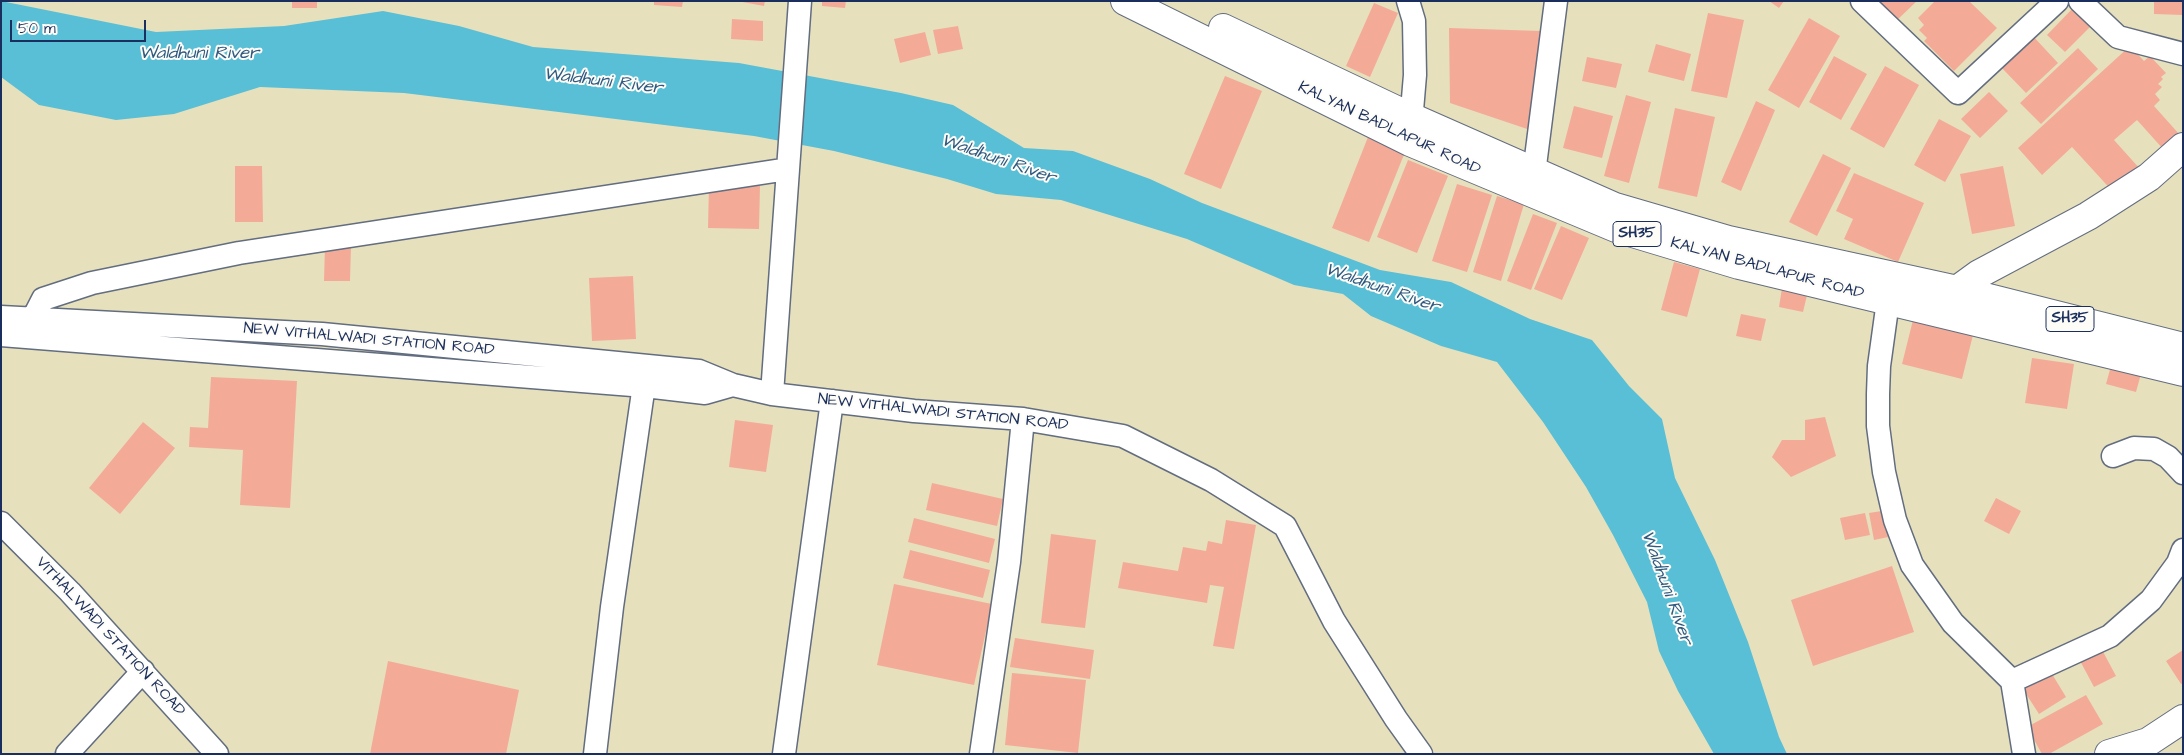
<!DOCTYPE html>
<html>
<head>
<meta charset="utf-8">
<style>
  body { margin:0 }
  #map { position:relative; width:2184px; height:755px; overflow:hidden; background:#e7e0bd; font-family:"Architects Daughter",sans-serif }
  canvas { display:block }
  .frame { position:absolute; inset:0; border:2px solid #1b2f5e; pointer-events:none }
  .scale { position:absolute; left:10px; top:20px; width:136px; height:22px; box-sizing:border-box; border:2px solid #1b2f5e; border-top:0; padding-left:6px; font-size:15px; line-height:18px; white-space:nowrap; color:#1b2f5e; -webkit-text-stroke:4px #fdfcf7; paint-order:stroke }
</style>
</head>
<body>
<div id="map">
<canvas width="2184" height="755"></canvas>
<div class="frame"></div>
<div class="scale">50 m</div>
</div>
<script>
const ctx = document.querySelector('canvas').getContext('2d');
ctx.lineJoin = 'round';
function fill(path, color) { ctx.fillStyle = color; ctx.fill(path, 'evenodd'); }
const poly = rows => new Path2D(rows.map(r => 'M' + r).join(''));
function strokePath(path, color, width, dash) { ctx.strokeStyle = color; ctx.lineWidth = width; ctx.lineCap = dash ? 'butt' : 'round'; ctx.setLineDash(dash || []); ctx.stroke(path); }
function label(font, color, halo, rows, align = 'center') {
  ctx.font = font + ' "Architects Daughter",sans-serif'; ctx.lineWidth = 4; ctx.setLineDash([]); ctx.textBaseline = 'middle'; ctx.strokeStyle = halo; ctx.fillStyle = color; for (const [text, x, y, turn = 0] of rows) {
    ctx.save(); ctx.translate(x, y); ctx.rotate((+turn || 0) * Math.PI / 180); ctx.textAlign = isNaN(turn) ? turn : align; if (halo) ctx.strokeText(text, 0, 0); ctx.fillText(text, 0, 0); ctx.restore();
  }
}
fill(poly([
  [1,1,156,32,284,26,383,11,459,26,533,47,739,63,901,93,953,105,1024,148,1073,151,1150,179,1202,203,1380,270,1451,282,1530,319,1592,340,1629,386,1662,419,1675,478,1715,560,1748,642,1779,737,1787,754,1714,754,1678,691,1659,651,1647,602,1613,535,1586,487,1543,422,1497,362,1441,346,1371,316,1343,294,1294,285,1187,239,1061,200,996,194,947,179,834,151,754,136,404,93,260,87,174,114,116,120,39,105,1,77]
]), '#59bfd6');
fill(poly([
  [292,1,317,1,317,8,292,8],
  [654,1,683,1,682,7,654,5],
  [737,1,765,1,764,6],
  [822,1,846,1,845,8,822,6],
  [1769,1,1784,1,1779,8],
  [1875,1,1917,1,1895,22],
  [1935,1,1969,1,1997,28,1954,71,1924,41,1927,38,1919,30,1924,25,1918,18],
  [2154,1,2183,1,2183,15,2154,14],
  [1374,3,1398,13,1370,77,1346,66],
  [2073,8,2091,26,2065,52,2047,35],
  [1708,13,1744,20,1727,98,1691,91],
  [1809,18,1840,36,1799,108,1768,90],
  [732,19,763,21,763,41,731,39],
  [958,26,963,49,938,54,933,30],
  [1449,28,1541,31,1539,133,1450,103],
  [925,32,931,55,900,63,894,39],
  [2031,34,2058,63,2026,93,1999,65],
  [1656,44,1691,54,1684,81,1648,72],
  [2130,46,2144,61,2150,56,2166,73,2161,77,2163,79,2158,84,2162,87,2155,94,2160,100,2154,106,2180,135,2164,150,2137,120,2114,140,2141,170,2115,194,2072,147,2042,175,2018,148],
  [2078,48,2098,69,2041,124,2020,103],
  [1834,56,1867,74,1841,120,1809,102],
  [1587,57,1622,64,1616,88,1582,81],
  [1885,66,1919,85,1884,148,1850,129],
  [1225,76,1262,91,1221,189,1184,174],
  [1989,92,2008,111,1980,138,1961,119],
  [1626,95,1651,102,1629,183,1604,176],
  [1756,101,1775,110,1741,191,1721,182],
  [1574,106,1613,116,1602,158,1563,148],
  [1675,108,1715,117,1697,197,1658,188],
  [1939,119,1971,136,1945,182,1914,165],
  [1368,137,1405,152,1369,242,1332,228],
  [1823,154,1851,168,1817,236,1789,222],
  [1408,160,1448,176,1417,253,1377,237],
  [235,166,262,166,263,222,235,222],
  [2003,166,2015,226,1972,234,1960,174],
  [1854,173,1924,203,1898,262,1844,239,1853,219,1836,211],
  [1457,184,1492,195,1467,272,1432,261],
  [709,185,760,186,759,229,708,228],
  [1497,196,1524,204,1501,281,1473,272],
  [1533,214,1557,223,1531,290,1507,281],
  [1561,226,1589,238,1562,300,1534,289],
  [325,245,351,246,350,281,324,281],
  [1674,262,1700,269,1687,317,1661,310],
  [633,276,636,339,592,341,589,278],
  [1783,282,1809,287,1803,312,1779,307],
  [1741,314,1766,319,1761,341,1736,336],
  [1914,316,1974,331,1962,379,1902,364],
  [2114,355,2144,363,2136,392,2106,384],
  [2032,358,2074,364,2067,409,2025,403],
  [211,377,297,381,290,508,240,505,243,450,189,447,190,427,208,428],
  [1825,417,1836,456,1791,477,1772,457,1782,440,1805,440,1805,420],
  [735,420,773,425,766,472,729,467],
  [143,422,175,448,120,514,89,488],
  [932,483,1003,499,997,526,926,510],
  [1996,498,2021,511,2009,534,1984,521],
  [1888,510,1893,536,1874,540,1869,513],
  [1865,513,1870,535,1845,540,1840,518],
  [914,518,995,539,989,563,908,542],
  [1226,520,1256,525,1234,649,1213,646,1224,587,1210,585,1207,603,1118,588,1123,562,1178,571,1183,547,1206,551,1208,541,1222,544],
  [1051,534,1096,540,1085,628,1041,623],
  [910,550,990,570,983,598,903,578],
  [1892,566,1914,632,1813,666,1791,600],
  [894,584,992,604,974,685,877,665],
  [1015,638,1094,650,1090,679,1010,667],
  [2100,646,2116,676,2094,687,2078,657],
  [2183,650,2183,683,2181,684,2166,661],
  [388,661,519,690,506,754,370,754],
  [2049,669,2066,697,2039,714,2021,686],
  [1012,673,1086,680,1078,753,1005,745],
  [2086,695,2103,724,2049,754,2042,754,2027,727]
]), '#f3ab97');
const minor = poly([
  [1408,1,1414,21,1415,75,1410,134],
  [1862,1,1958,93,2057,1],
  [2080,1,2118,37,2183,54],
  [1532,189,1556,1],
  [1894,286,1888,301,1879,366,1878,394,1878,426,1884,472,1895,520,1912,565,1953,623,2012,681,2024,754],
  [1,317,322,334,699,371,733,385,772,394,914,411,1023,419,1123,436,1211,480,1285,526,1334,621,1396,719,1421,754],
  [1,335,645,386,705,393,733,385],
  [24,336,43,299,92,283,239,253,788,169],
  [772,394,800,1],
  [2113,456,2134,448,2154,449,2168,457,2183,473],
  [1,523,70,592,217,754],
  [2012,681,2110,636,2151,600,2178,563,2183,550],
  [67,754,143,671],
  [595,754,612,607,646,371],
  [784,754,832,401],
  [981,754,1009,562,1023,419]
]);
const major = poly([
  [1125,1,1410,142,1616,228,1739,265,2183,372],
  [1223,28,1411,117,1615,207,1728,240,1957,290,2183,347],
  [1952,302,1957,290,1979,274,2088,216,2149,177,2183,147],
  [2109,754,2148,742,2183,719]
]);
strokePath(minor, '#626d7f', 25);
strokePath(major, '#626d7f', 30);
strokePath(minor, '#fff', 22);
strokePath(major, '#fff', 28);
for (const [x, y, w] of [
  [1637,234,48],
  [2070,319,48]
]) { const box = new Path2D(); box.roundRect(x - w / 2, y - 12.5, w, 25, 4); ctx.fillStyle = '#fdfcf7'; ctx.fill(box); strokePath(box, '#1b2f5e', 1); }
label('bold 15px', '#1b2f5e', null, [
  ["SH35",1637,234],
  ["SH35",2070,319]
]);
label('16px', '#1b2f5e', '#fdfcf7', [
  ["KALYAN BADLAPUR ROAD",1389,129,25],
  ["KALYAN BADLAPUR ROAD",1767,269,15],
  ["NEW VITHALWADI STATION ROAD",369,340,5],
  ["NEW VITHALWADI STATION ROAD",943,413,6],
  ["VITHALWADI STATION ROAD",110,637,47]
]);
label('italic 18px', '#2e5a82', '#fdfcf7', [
  ["Waldhuni River",199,54],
  ["Waldhuni River",603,82,7],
  ["Waldhuni River",998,160,19],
  ["Waldhuni River",1382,289,19],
  ["Waldhuni River",1666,588,70]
]);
</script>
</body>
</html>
